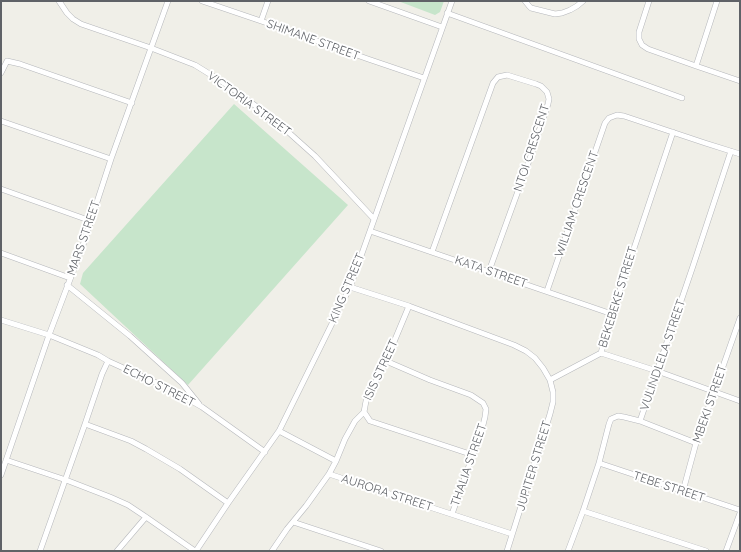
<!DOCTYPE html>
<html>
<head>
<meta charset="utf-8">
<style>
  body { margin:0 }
  #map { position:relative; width:741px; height:552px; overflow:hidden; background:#f0efe8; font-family:Quicksand,sans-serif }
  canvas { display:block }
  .frame { position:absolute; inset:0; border:2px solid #5f6267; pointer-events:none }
</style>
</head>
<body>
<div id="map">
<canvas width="741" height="552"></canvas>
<div class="frame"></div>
</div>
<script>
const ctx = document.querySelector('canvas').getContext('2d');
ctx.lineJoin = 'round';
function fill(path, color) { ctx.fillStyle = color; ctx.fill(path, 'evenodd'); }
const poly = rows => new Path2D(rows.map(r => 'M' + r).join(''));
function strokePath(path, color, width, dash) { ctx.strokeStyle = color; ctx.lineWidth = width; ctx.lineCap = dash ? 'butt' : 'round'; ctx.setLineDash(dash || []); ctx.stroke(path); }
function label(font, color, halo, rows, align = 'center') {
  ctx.font = font + ' Quicksand,sans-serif'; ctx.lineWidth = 4; ctx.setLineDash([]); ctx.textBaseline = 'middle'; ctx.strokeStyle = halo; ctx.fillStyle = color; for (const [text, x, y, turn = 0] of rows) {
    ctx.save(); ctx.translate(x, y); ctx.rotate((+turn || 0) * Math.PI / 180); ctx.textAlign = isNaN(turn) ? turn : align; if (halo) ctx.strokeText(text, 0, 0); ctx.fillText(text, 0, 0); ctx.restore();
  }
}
fill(poly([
  [398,1,444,1,440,12,435,15],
  [234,104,348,205,188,385,80,284,83,273]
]), '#c7e5cb');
const minor = poly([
  [59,1,67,13,73,19,81,24,151,48,195,65,229,86,277,122,315,156,374,219],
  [202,1,261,21,368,59,424,78],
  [369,1,442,27],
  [525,1,529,6,531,8,555,14,562,13,570,10,577,6,583,1],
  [649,1,639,32,639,39,642,45,648,49,696,66,717,1],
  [447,13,682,98],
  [261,21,268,1],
  [696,66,740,81],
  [1,73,7,61,20,64,132,103],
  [1,121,111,159],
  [1,189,91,221],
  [370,231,612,314],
  [432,252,493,83,498,77,507,75,536,84,541,86,547,92,549,99,548,104,530,158,489,271],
  [1,253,70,278],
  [67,285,130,336,182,383,199,404],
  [350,287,409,306,514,345,526,351,535,358,543,368,550,380,553,392,553,402,550,414,507,551],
  [547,291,605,123,609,118,617,115,624,116,705,143,740,154],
  [409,306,386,361,366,401,364,412,370,421,473,455],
  [1,320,49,335,98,355,108,361],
  [601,353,657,371,740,401],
  [386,361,430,380,471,395,483,403,486,409,485,417,482,429,452,514],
  [550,380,601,353,612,314,673,132],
  [640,421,696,443],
  [85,424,131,441,146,449,180,469,228,503],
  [279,431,336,461],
  [6,460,66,480,110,497,128,505,146,517,195,551],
  [599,463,740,510],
  [329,474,336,461,345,439,355,421,364,412],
  [1,475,49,335,83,245,111,159,168,1],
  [683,491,696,443,740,318],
  [583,511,706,551],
  [293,522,381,551],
  [40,551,85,424,102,374,108,361,172,390,202,407,265,452],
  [117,551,146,517],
  [196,551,228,503,279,431,350,287,452,1],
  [272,551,287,529,306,506,329,474,512,534],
  [568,551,583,511,599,463,609,424,611,419,618,416,624,417,640,421,693,266,731,151],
  [726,551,740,513]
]);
strokePath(minor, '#b5b7bb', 6);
strokePath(minor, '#fff', 5);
label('12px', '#5f6267', '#fff', [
  ["SHIMANE STREET",313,40,20],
  ["VICTORIA STREET",249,104,36],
  ["NTOI CRESCENT",532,148,-72],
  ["WILLIAM CRESCENT",577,204,-71],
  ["MARS STREET",84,238,-71],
  ["KATA STREET",491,272,19],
  ["KING STREET",347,288,-67],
  ["BEKEBEKE STREET",618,297,-73],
  ["VULINDLELA STREET",663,355,-71],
  ["ISIS STREET",381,370,-65],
  ["ECHO STREET",159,386,27],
  ["MBEKI STREET",710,404,-71],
  ["THALIA STREET",469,465,-71],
  ["JUPITER STREET",534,466,-73],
  ["TEBE STREET",669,487,18],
  ["AURORA STREET",387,493,18]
]);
</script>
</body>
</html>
